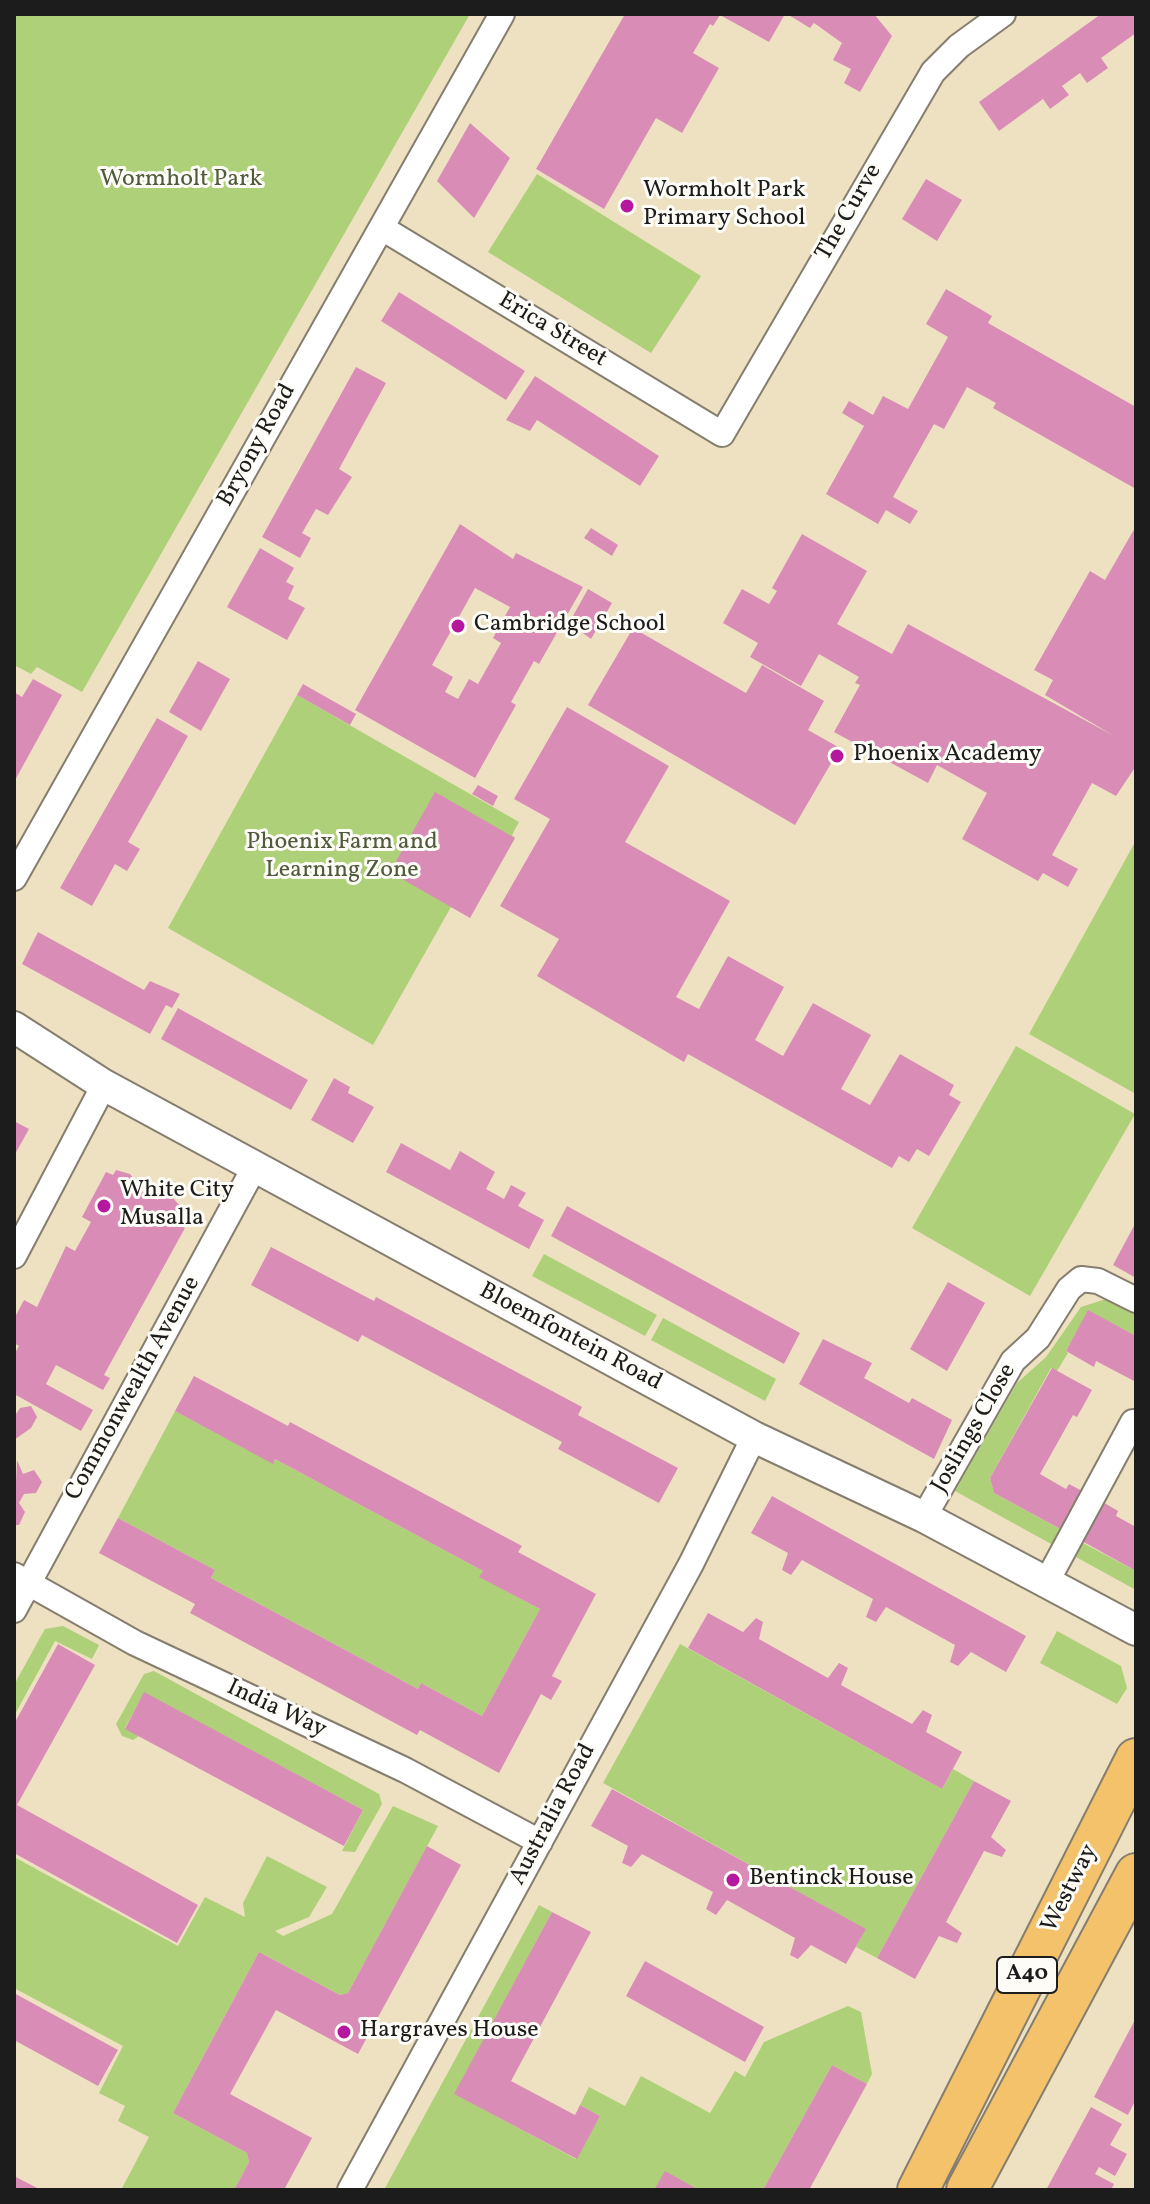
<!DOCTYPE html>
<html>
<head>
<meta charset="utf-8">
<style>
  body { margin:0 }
  #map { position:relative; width:1150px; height:2204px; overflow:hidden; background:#eee1c2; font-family:Vollkorn,serif }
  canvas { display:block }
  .frame { position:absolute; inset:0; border:16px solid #1c1c1c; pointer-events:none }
</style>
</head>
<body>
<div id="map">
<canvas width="1150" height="2204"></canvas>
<div class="frame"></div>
</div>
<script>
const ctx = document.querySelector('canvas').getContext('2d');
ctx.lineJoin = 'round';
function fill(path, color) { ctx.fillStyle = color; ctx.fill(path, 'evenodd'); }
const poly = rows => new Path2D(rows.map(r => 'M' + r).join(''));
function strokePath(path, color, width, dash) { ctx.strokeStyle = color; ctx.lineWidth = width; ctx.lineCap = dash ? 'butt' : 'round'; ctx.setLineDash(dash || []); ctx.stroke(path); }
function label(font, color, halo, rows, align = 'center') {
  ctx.font = font + ' Vollkorn,serif'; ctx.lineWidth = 6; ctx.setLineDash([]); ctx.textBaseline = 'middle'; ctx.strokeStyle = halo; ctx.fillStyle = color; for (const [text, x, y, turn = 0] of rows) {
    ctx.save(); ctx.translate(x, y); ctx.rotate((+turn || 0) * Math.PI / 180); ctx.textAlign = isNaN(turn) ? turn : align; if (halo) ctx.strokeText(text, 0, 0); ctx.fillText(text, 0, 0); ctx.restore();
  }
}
fill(poly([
  [14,14,470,14,82,692,37,667,31,674,14,665],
  [537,174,701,276,651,353,488,252],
  [297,695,519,822,512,835,515,838,470,917,451,907,373,1045,168,928],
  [1134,844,1136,845,1136,1094,1029,1034],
  [1016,1046,1135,1114,1030,1296,912,1228],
  [544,1254,657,1315,645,1336,532,1276],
  [1106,1299,1136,1315,1136,1336,1088,1311,1066,1351,1068,1353,1057,1371,1051,1368,990,1478,994,1493,1062,1530,1053,1545,955,1491,1017,1383,1046,1357,1081,1307],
  [663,1318,776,1379,765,1401,651,1340],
  [175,1411,273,1463,275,1459,483,1571,480,1577,540,1609,482,1716,421,1683,418,1689,211,1578,215,1570,118,1518],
  [1083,1543,1136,1571,1136,1590,1076,1557],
  [63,1626,99,1645,92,1659,55,1641,14,1716,14,1685,41,1636,45,1629],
  [1057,1631,1121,1666,1127,1688,1117,1704,1040,1663],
  [680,1644,942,1789,953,1769,974,1781,877,1958,856,1947,865,1929,603,1783],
  [154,1671,379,1794,382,1804,355,1852,342,1851,363,1810,144,1693,125,1728,139,1736,133,1740,122,1736,116,1724,144,1674],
  [393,1806,438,1826,348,1993,340,1995,259,1952,173,2113,247,2153,249,2162,234,2190,121,2190,149,2137,118,2121,125,2106,99,2093,123,2046,14,1988,14,1857,178,1946,205,1897,245,1917,243,1903,267,1856,327,1887,309,1917,275,1931,283,1936,332,1914],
  [539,1905,552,1912,455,2094,576,2159,600,2116,580,2105,589,2087,625,2106,641,2076,710,2113,735,2071,745,2077,764,2042,848,2006,861,2012,872,2074,867,2084,832,2065,763,2190,384,2190]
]), '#aed078');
fill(poly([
  [625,14,785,14,769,42,720,15,713,26,710,24,693,53,719,68,682,133,656,118,604,209,536,169],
  [787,14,874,14,892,36,860,92,844,83,851,69,833,60,842,43,814,23,810,28],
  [1101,14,1136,14,1136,33,1101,58,1108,68,1087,83,1080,73,1062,86,1069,95,1050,109,1043,99,999,131,979,102],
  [470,123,510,158,474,218,437,181],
  [926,179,962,200,937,241,902,219],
  [946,289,992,316,988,323,1136,407,1136,489,993,408,996,403,967,387,944,429,934,424,893,497,918,511,910,524,886,510,878,524,826,494,864,426,842,413,849,401,873,415,883,396,908,409,948,337,926,324],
  [399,292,525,371,506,400,381,321],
  [356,367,386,383,339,469,352,477,328,515,316,509,302,533,311,538,300,558,262,537],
  [535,376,659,456,640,486,537,420,530,431,506,420],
  [460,524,513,559,516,553,583,587,539,664,534,661,511,702,516,705,475,778,355,710],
  [475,588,510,607,493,638,501,643,478,684,469,679,458,699,445,692,453,677,432,665],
  [1136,526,1136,766,1116,796,1092,783,1052,855,1078,869,1068,887,1043,873,1038,881,962,839,987,793,937,765,928,783,834,732,860,685,855,683,859,677,819,654,801,686,750,657,758,643,723,623,742,589,769,604,777,591,772,588,802,534,867,571,837,624,892,654,908,624,1114,736,1045,695,1053,680,1034,670,1090,571,1105,580],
  [591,528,618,545,612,556,584,538],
  [260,548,294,568,286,582,294,586,288,599,305,608,287,640,227,607],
  [588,589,612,603,591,639,569,623],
  [633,628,746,693,762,665,824,701,808,730,840,748,795,825,588,705],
  [198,661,230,679,201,731,169,712],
  [33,679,62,695,14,782,14,692,22,697],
  [303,684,356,714,350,725,297,695],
  [567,707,669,766,625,842,730,901,676,997,699,1009,728,956,784,987,755,1040,783,1056,813,1003,871,1035,841,1089,870,1105,900,1054,954,1085,949,1095,961,1102,929,1156,917,1149,909,1162,899,1156,892,1168,688,1054,684,1062,537,976,559,939,500,906,550,819,514,799],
  [157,718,188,736,128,842,140,849,127,871,115,864,92,906,60,888],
  [478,785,498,796,493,806,472,794],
  [435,792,515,838,470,918,390,872],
  [38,932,144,990,150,981,180,994,172,1008,166,1005,150,1034,22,964],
  [178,1008,308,1080,291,1110,161,1039],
  [334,1078,350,1087,348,1093,374,1107,353,1143,311,1120],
  [14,1121,29,1129,14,1156],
  [401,1143,450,1170,460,1151,495,1172,486,1189,504,1199,511,1185,526,1193,518,1206,544,1220,529,1249,386,1172],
  [116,1170,130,1174,136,1182,134,1187,158,1200,160,1195,173,1198,180,1206,172,1221,185,1228,104,1375,110,1378,103,1390,56,1365,46,1384,93,1410,81,1431,14,1394,14,1355,19,1346,14,1343,14,1319,24,1300,37,1307,66,1246,75,1251,91,1222,82,1217,106,1172,113,1175],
  [567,1206,800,1333,784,1364,551,1236],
  [1136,1222,1136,1278,1113,1265],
  [271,1247,374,1301,376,1297,582,1407,578,1415,678,1468,659,1503,558,1449,562,1442,362,1335,358,1342,251,1285],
  [948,1282,985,1303,947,1371,910,1349],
  [1088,1310,1136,1336,1136,1382,1096,1361,1094,1367,1066,1351],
  [823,1339,872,1363,864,1378,909,1403,912,1398,952,1420,934,1459,799,1384],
  [1052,1368,1092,1390,1077,1417,1073,1415,1040,1474,1066,1489,1069,1484,1086,1493,1064,1531,994,1493,990,1478],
  [194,1376,288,1426,290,1422,522,1546,518,1552,596,1594,552,1676,562,1681,551,1700,541,1694,499,1773,420,1730,417,1735,190,1613,195,1604,99,1553,118,1518,215,1570,211,1578,418,1689,421,1683,482,1716,540,1609,479,1577,483,1571,275,1459,273,1464,175,1411],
  [31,1406,37,1417,31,1428,14,1440,14,1417,20,1408],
  [17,1460,23,1474,34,1470,42,1482,36,1493,24,1494,19,1503,25,1512,19,1525,14,1525],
  [772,1496,1026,1636,1006,1672,971,1652,958,1666,950,1662,955,1645,886,1607,876,1622,866,1617,873,1599,802,1560,791,1575,782,1570,788,1553,751,1533],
  [1101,1501,1118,1511,1116,1516,1136,1527,1136,1571,1080,1540],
  [708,1613,743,1632,756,1618,763,1622,759,1639,828,1678,839,1663,848,1668,841,1685,912,1724,923,1710,932,1715,926,1732,962,1752,942,1789,688,1648],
  [58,1644,95,1665,17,1805,198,1905,177,1943,14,1853,14,1724],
  [144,1692,363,1810,344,1846,125,1729],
  [974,1781,1011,1801,991,1837,1006,1850,1002,1857,984,1851,946,1922,962,1933,957,1943,939,1936,915,1979,877,1958],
  [612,1789,866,1929,846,1964,811,1945,798,1959,790,1955,795,1938,727,1900,716,1915,706,1909,713,1892,642,1854,631,1867,622,1863,628,1846,591,1826],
  [427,1846,461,1865,358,2054,276,2010,230,2094,312,2138,284,2190,234,2190,249,2162,247,2153,173,2113,259,1952,340,1995,348,1993],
  [552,1912,591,1932,511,2081,575,2115,580,2105,600,2116,577,2159,454,2094],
  [645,1961,764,2027,745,2062,626,1996],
  [14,1993,118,2050,98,2086,14,2040],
  [1136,2018,1136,2099,1128,2115,1094,2097],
  [832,2065,867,2084,809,2190,763,2190],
  [1091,2107,1122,2124,1110,2145,1127,2154,1115,2176,1099,2167,1095,2174,1114,2184,1111,2190,1046,2190],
  [665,2171,699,2190,654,2190],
  [14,2176,41,2190,14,2190]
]), '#d98db6');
const minor = poly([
  [382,228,722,434,933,72,959,46,1003,14],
  [14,878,502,14],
  [14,1256,104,1085],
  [924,1517,1013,1361,1038,1338,1069,1289,1081,1279,1098,1281,1136,1300],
  [14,1575,135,1643,405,1770,540,1842],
  [1046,1583,1133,1422],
  [14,1610,254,1168],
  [350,2190,691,1564,754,1437]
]);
const tertiary = poly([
  [14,1027,104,1085,754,1437,924,1517,1136,1630]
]);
const trunk = poly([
  [918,2190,1136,1759],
  [967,2190,1136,1874]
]);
strokePath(minor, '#857e6f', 28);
strokePath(tertiary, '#857e6f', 34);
strokePath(trunk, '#857e6f', 44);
strokePath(minor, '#fff', 24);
strokePath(tertiary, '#fff', 30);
strokePath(trunk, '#f4c26a', 40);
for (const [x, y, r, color] of [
  [627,206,8,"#b5179e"],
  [458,626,8,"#b5179e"],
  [837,756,8,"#b5179e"],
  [104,1206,8,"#b5179e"],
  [733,1880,8,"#b5179e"],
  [344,2032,8,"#b5179e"]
]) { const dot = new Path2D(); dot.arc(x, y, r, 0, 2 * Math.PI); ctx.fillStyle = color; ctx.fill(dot); strokePath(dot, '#fdfcf7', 3); }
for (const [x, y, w] of [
  [1027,1975,60]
]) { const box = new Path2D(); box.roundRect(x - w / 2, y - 18, w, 36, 6); ctx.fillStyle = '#fdfcf7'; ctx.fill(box); strokePath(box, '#1c1c1c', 2); }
label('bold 22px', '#1c1c1c', null, [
  ["A40",1027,1975]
]);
label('24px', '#4f5b3c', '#fdfcf7', [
  ["Wormholt Park",181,181],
  ["Phoenix Farm and",342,844],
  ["Learning Zone",342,872]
]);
label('24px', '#1c1c1c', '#fdfcf7', [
  ["Wormholt Park",643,192],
  ["Primary School",643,220],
  ["Cambridge School",474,626],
  ["Phoenix Academy",853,756],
  ["White City",120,1192],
  ["Musalla",120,1220],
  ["Bentinck House",749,1880],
  ["Hargraves House",360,2032]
], 'left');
label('24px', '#1c1c1c', '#fdfcf7', [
  ["The Curve",850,213,-60],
  ["Erica Street",552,331,31],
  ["Bryony Road",258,446,-61],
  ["Bloemfontein Road",570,1338,28],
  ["Commonwealth Avenue",134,1389,-61],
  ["Joslings Close",975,1429,-60],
  ["India Way",276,1710,25],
  ["Australia Road",554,1815,-62],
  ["Westway",1071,1889,-63]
]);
</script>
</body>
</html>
